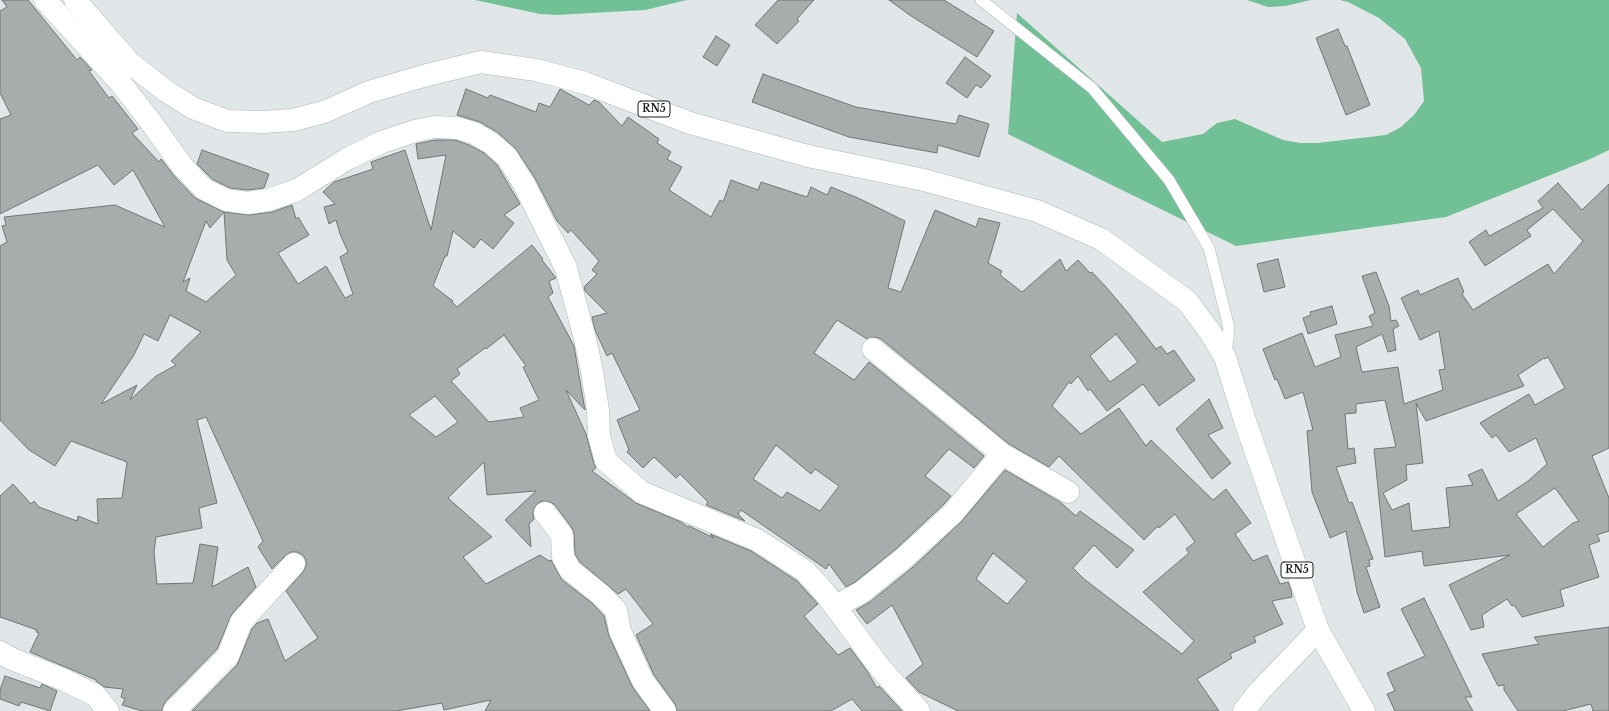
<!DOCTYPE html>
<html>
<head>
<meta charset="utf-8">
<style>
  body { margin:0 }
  canvas { display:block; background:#e1e7e9 }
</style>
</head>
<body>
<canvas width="1609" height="711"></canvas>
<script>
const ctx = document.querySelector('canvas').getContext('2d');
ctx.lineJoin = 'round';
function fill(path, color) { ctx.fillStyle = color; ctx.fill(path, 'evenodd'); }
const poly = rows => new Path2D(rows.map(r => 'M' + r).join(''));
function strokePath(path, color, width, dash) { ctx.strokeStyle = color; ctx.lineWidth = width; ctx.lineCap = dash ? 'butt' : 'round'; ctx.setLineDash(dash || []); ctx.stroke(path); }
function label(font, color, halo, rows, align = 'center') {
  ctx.font = font + ' "Libre Baskerville",serif'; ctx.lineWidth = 3; ctx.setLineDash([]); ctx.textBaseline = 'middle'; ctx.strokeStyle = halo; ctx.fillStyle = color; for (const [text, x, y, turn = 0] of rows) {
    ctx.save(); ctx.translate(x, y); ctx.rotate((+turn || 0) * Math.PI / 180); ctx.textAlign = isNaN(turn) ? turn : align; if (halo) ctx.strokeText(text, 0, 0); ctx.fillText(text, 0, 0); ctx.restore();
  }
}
fill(poly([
  [475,0,687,0,645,10,557,15,540,14],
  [1247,0,1311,0,1285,6,1268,7],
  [1340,0,1609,0,1609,150,1588,160,1446,217,1236,246,1008,134,1017,13,1162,142,1203,134,1217,123,1235,119,1283,140,1300,143,1317,143,1386,135,1401,127,1414,115,1424,101,1421,68,1405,39,1379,18,1348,2]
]), '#72c095');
const building = poly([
  [2,0,28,0,77,60,80,57,92,70,89,71,109,98,112,96,138,129,132,133,159,162,161,159,162,160,174,176,195,198,224,212,210,228,206,221,183,282,190,278,186,291,206,302,236,275,227,260,224,212,250,215,272,212,292,205,296,219,298,217,309,235,278,253,298,284,326,266,345,298,353,294,340,257,348,252,340,234,336,220,329,224,324,207,335,204,323,192,334,182,373,169,371,162,405,150,431,230,446,155,418,159,416,144,435,140,455,140,469,145,484,153,497,165,520,204,504,215,514,223,493,249,481,239,474,248,453,231,447,256,445,256,433,286,453,301,452,302,457,307,532,245,543,259,542,260,556,278,549,281,553,293,548,297,574,346,585,410,566,390,586,434,594,464,596,468,592,471,636,503,681,522,688,527,689,526,714,538,710,534,751,551,797,581,818,604,804,616,838,655,850,648,867,671,877,688,879,686,902,711,862,711,852,699,831,711,677,711,675,704,654,675,636,635,653,624,626,589,618,594,580,562,575,554,574,534,572,528,555,505,550,502,543,501,538,503,534,508,533,514,534,519,529,524,531,547,505,520,536,491,487,495,484,462,448,498,492,537,463,557,486,584,540,555,549,561,551,560,562,580,592,603,604,616,609,636,632,686,650,711,485,711,491,700,444,710,442,703,396,711,192,711,237,665,252,629,257,623,268,619,285,661,318,638,286,591,303,572,306,566,306,560,303,555,297,552,291,552,285,556,272,569,258,547,263,541,206,417,197,420,217,503,199,508,202,528,156,537,154,552,157,584,193,583,200,544,218,547,212,587,248,567,256,587,232,614,217,649,165,702,162,711,142,711,122,705,125,699,121,697,123,689,104,687,96,681,96,680,30,652,39,633,36,632,37,630,0,617,0,496,13,484,31,504,34,501,39,507,77,521,78,516,98,524,97,499,122,498,127,462,71,441,55,466,29,450,0,420,0,246,7,242,2,226,6,225,4,217,115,205,165,227,133,170,114,185,98,165,0,214,0,119,11,115,0,93,0,11,7,7,2,0],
  [170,315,201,332,171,361,176,365,156,376,130,400,137,385,101,404,134,355,144,334,158,341,170,315],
  [504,335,526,366,523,367,539,400,520,408,524,417,489,422,451,381,460,374,457,369,485,348,486,349,504,335],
  [435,396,458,422,436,437,409,415,435,396],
  [778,0,814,0,797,19,799,21,777,44,755,25,778,0],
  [889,0,944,0,994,31,977,57,911,16,889,0],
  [1338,29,1345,46,1347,46,1370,105,1346,115,1316,38,1338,29],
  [716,36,730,45,717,66,703,57,716,36],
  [965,57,991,76,981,88,976,85,967,98,946,83,965,57],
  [763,74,856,107,956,124,959,115,989,124,979,157,938,145,937,153,849,137,752,102,763,74],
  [466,89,488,98,490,95,536,112,539,103,550,107,560,89,589,105,594,100,599,102,622,126,628,117,659,139,657,143,671,152,667,159,682,167,669,190,711,217,720,200,723,202,731,180,758,190,761,182,807,197,811,187,827,195,831,187,858,198,905,221,888,288,901,292,935,210,976,227,979,218,1000,223,988,263,1002,271,1000,275,1022,292,1060,259,1066,271,1078,260,1090,273,1092,272,1106,287,1129,314,1156,349,1161,346,1167,354,1174,350,1195,380,1159,406,1143,384,1107,411,1090,389,1088,391,1078,376,1071,384,1069,382,1052,406,1081,434,1119,408,1146,446,1151,440,1213,500,1226,489,1251,523,1235,534,1253,561,1267,555,1280,584,1288,582,1291,590,1292,597,1272,601,1283,624,1254,637,1256,642,1230,654,1232,658,1197,679,1219,711,958,711,919,692,906,678,923,664,892,605,867,624,856,610,870,602,912,568,961,522,1005,470,1060,502,1076,516,1080,511,1134,550,1117,568,1094,545,1073,568,1084,579,1182,654,1194,641,1143,592,1189,553,1186,549,1195,542,1175,514,1159,528,1158,526,1144,540,1059,456,1049,467,1009,444,881,339,875,337,867,339,837,320,814,353,854,380,869,362,984,456,974,468,949,449,925,476,951,496,944,504,896,549,855,582,846,587,829,564,826,569,741,510,738,514,745,521,706,505,708,502,680,474,676,478,654,457,643,468,627,452,629,450,617,420,640,410,612,353,607,356,595,330,592,317,607,313,585,291,584,287,597,274,592,270,599,261,571,230,568,233,557,221,535,178,515,148,497,132,480,122,457,115,466,89],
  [1116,334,1138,362,1110,382,1090,356,1116,334],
  [776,445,811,474,815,469,839,486,820,511,787,492,782,498,753,479,776,445],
  [993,553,1027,581,1007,604,976,579,993,553],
  [202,150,269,174,264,188,248,190,230,188,212,179,197,164,202,150],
  [1558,183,1582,210,1609,184,1609,448,1592,456,1609,498,1609,531,1597,535,1600,541,1589,545,1599,577,1560,590,1564,606,1522,617,1514,605,1512,606,1507,599,1482,615,1484,627,1471,630,1449,585,1510,555,1424,566,1422,551,1385,557,1374,449,1396,447,1385,400,1356,404,1356,413,1345,414,1348,449,1354,448,1356,463,1336,467,1349,503,1352,502,1373,559,1369,560,1370,566,1366,567,1380,607,1364,613,1357,592,1346,531,1330,538,1312,492,1307,431,1313,430,1303,392,1285,399,1277,379,1275,380,1263,349,1302,333,1315,367,1341,357,1335,335,1373,326,1369,316,1375,313,1362,276,1376,272,1389,306,1391,321,1396,320,1399,326,1393,329,1396,350,1388,352,1382,334,1356,347,1362,372,1398,367,1404,404,1443,390,1439,370,1445,369,1439,331,1420,340,1401,298,1418,290,1420,295,1458,278,1464,292,1462,294,1473,310,1548,264,1554,274,1583,241,1553,209,1527,230,1531,236,1485,266,1469,242,1486,230,1489,236,1543,208,1538,201,1558,183],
  [1548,357,1565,388,1535,405,1529,394,1480,423,1492,438,1496,435,1509,452,1536,438,1547,464,1528,481,1498,501,1482,469,1468,475,1473,485,1446,488,1450,527,1412,531,1409,503,1392,510,1383,493,1407,480,1406,465,1423,463,1416,403,1426,421,1524,386,1518,375,1544,358,1545,359,1548,357],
  [1555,488,1579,521,1573,523,1543,547,1516,514,1555,488],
  [1278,259,1285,287,1264,292,1257,264,1278,259],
  [1332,306,1337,324,1308,334,1303,318,1311,315,1310,312,1332,306],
  [1209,399,1223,428,1208,435,1231,463,1212,479,1176,429,1209,399],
  [1424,598,1472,697,1465,697,1473,711,1395,711,1387,694,1395,691,1387,673,1425,656,1401,609,1424,598],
  [1609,627,1609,711,1593,711,1591,704,1563,711,1518,711,1504,690,1504,685,1498,686,1482,654,1539,644,1534,637,1609,627],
  [5,676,40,688,42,684,57,691,50,711,21,702,19,706,0,699,0,690,5,676]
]);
fill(building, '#a6adac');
strokePath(building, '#707776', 1);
const lane = poly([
  [981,0,1092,88,1169,180,1209,248,1229,328,1226,354]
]);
const street = poly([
  [45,0,119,81,150,121,183,167,204,189,226,200,248,203,268,200,297,190,347,159,382,142,415,131,434,127,457,128,474,133,491,143,507,157,524,184,566,268,585,339,592,371,598,410,599,436,606,461,641,492,757,540,805,571,825,593,881,669,919,711],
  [873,349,1002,454,1068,492],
  [545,513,562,535,563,557,570,570,600,594,616,610,620,631,643,681,665,711],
  [836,606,862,592,904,558,953,513,1002,454],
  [0,652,12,659,62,679,95,695,108,711],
  [174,711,228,656,241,622,294,564],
  [1244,711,1257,694,1318,630]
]);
const highway = poly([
  [75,0,130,63,166,91,193,108,227,121,264,122,293,120,324,112,369,92,427,75,481,62,536,70,585,83,690,123,808,156,924,180,1037,211,1101,239,1187,301,1210,332,1225,357,1245,421,1318,630,1364,711]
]);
strokePath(lane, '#b0b6b9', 12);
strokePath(street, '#b0b6b9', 23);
strokePath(highway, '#b0b6b9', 23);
strokePath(lane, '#fff', 11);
strokePath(street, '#fff', 22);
strokePath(highway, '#fff', 22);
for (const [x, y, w] of [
  [654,109,32],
  [1297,570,32]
]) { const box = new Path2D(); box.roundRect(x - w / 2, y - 8, w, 16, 3); ctx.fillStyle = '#fff'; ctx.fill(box); strokePath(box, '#1c1e1f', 1); }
label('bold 10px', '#1c1e1f', null, [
  ["RN5",654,109],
  ["RN5",1297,570]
]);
</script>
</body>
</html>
